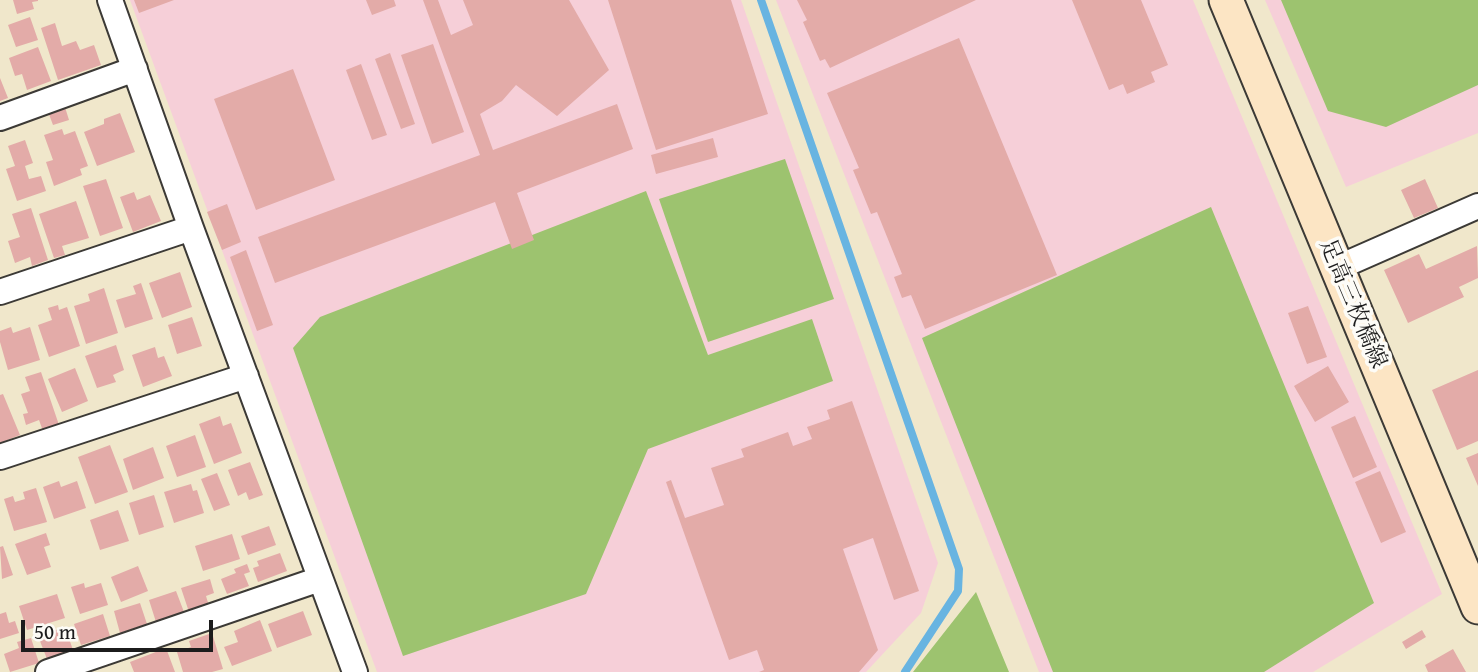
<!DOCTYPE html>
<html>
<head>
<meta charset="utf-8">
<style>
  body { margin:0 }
  #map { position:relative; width:1478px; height:672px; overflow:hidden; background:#f0e7cb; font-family:"Gentium Book Plus",serif }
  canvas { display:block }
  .scale { position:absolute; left:21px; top:620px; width:192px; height:32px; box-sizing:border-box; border:4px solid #1c1c1c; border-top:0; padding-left:9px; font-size:21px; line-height:24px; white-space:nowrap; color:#1c1c1c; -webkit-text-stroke:5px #fdfcf7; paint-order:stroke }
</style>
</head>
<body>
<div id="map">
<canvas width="1478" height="672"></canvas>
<div class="scale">50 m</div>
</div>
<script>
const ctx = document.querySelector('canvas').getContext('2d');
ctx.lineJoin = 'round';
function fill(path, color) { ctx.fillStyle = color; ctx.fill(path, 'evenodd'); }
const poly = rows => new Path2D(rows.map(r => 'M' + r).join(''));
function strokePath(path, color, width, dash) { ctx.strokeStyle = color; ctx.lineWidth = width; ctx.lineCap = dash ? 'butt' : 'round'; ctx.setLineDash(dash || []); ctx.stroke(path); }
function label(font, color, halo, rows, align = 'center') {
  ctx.font = font + ' "Gentium Book Plus","Noto Serif JP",serif'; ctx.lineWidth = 7; ctx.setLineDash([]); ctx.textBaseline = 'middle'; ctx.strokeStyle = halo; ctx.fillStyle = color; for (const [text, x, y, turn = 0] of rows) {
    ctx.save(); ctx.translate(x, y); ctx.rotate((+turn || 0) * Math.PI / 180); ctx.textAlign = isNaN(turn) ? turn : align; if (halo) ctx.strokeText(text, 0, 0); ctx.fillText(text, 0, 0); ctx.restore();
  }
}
fill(poly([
  [130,0,741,0,938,563,921,613,866,672,377,672],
  [776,0,1193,0,1442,594,1313,672,1039,672],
  [1265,0,1478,0,1478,133,1346,187]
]), '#f6cfd8');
fill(poly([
  [1281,0,1478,0,1478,85,1386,127,1328,111],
  [785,159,834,299,708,342,659,199],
  [646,191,708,355,812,319,833,381,648,449,586,594,403,656,293,348,320,317],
  [1211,207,1374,603,1264,672,1053,672,922,338],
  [976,592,1009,672,913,672]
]), '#9dc36f');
strokePath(poly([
  [761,0,959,569,958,591,905,672]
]), '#68b4e1', 8);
fill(poly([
  [13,0,38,0,38,1,32,2,34,9,17,14],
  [134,0,174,0,139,13],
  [366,0,394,0,396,6,372,15],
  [423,0,438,0,451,35,473,25,463,0,569,0,609,70,557,116,516,85,502,101,480,114,493,150,617,104,633,149,517,193,534,240,512,249,495,202,275,283,258,237,480,155],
  [608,0,731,0,768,114,656,150],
  [797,0,976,0,830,68,825,59,820,61,803,22,807,20],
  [1072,0,1141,0,1168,65,1151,72,1155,82,1127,94,1123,84,1109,90],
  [30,17,38,40,16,47,8,25],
  [55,23,62,46,76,41,80,50,94,45,101,65,58,80,41,28],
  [959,38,1057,275,925,329,911,295,902,298,894,277,902,274,877,212,871,214,853,170,859,168,827,93],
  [433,44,464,132,432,144,401,55],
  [38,47,51,81,27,90,22,74,15,76,9,58],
  [390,53,415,124,401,129,375,59],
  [361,64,387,135,372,140,346,70],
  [293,69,335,180,256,210,214,99],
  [0,78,8,98,0,101],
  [64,104,69,120,53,125,47,109],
  [120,113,135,152,97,166,84,132,104,124,104,119],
  [62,129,64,135,75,131,88,166,80,169,82,175,54,186,46,162,53,160,44,135],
  [713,138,718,157,656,174,651,155],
  [25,140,33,163,25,166,29,179,41,176,46,191,17,201,6,169,15,166,8,146],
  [106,179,123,228,100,236,83,186],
  [1425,179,1438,208,1414,218,1401,190],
  [134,192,137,200,150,195,161,221,133,232,120,197],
  [76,201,89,238,62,246,65,255,54,258,39,214],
  [227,204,241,242,222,250,207,212],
  [31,208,48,260,32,266,30,257,15,263,8,241,20,237,12,214],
  [1477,246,1478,278,1459,287,1464,297,1408,323,1384,270,1419,254,1426,269],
  [246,250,273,325,257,331,230,257],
  [180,272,192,307,162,318,149,283],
  [141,283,153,319,125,328,116,300,136,294,133,286],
  [104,288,118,333,86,344,74,306,90,301,88,294],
  [58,305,59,310,67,307,80,346,49,357,38,325,52,320,48,308],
  [1308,306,1327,357,1307,364,1288,313],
  [192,317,202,346,177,354,168,325],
  [11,327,13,333,30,327,40,360,8,370,0,342,0,331],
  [116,345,124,370,113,375,116,382,97,388,85,356],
  [155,347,158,358,164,356,172,376,143,387,132,355],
  [1328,366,1349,402,1315,422,1294,386],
  [75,368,88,401,62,412,48,379],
  [1478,370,1478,441,1457,450,1432,390],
  [41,372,59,425,43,431,39,420,26,425,23,414,28,413,21,394,30,391,25,377],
  [3,394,20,435,0,443,0,395],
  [852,401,919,591,894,600,873,538,843,549,878,650,859,672,759,672,764,670,757,650,729,660,666,482,671,480,685,518,724,505,711,468,744,457,741,449,788,432,793,446,812,439,807,427,830,419,827,410],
  [220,416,223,426,231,423,242,453,214,464,199,424],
  [1355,416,1377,467,1353,478,1331,427],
  [195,435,206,467,177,477,166,446],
  [110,445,128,492,95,504,78,457],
  [153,447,164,478,133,490,123,459],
  [1478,453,1478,486,1466,458],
  [250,462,263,495,249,500,246,492,238,496,228,470],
  [1380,471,1406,532,1381,543,1355,482],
  [217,473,230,505,214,511,201,479],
  [59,481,61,487,77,481,86,508,54,519,43,487],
  [191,484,193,491,197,490,204,513,174,523,164,492],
  [36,488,47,522,14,531,4,499,13,496,15,502,25,499,23,492],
  [154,495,164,527,139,535,129,503],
  [118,510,129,541,100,550,90,520],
  [269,526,276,545,248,555,241,536],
  [46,533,50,545,44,547,51,567,27,575,15,544],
  [232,534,240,559,203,571,195,546],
  [3,546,13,575,2,579,0,547],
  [280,553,287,571,258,582,253,568,259,566,257,561],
  [247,564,250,572,244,574,249,586,227,594,221,579,236,573,234,569],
  [138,566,148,591,121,602,111,577],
  [210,579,214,593,206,596,209,606,189,612,181,588],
  [84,583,85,588,101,583,108,605,80,614,71,587],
  [176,591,184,612,156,622,149,600],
  [57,594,65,618,27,630,19,606],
  [140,603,147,624,120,633,114,611],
  [303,611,312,635,277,648,268,624],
  [6,612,9,623,15,621,19,633,0,639,0,614],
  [103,614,110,636,81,645,74,624],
  [260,620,272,651,232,666,224,647,238,642,234,631],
  [65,627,73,650,47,659,38,636],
  [1422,630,1426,637,1406,649,1402,642],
  [212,633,223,669,212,672,183,672,177,652,191,647,189,641],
  [31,638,39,663,10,672,4,654,19,648,17,642],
  [166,648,175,672,134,672,130,662],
  [1453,649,1466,672,1428,672,1425,665]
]), '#e3aba8');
const street = poly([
  [110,0,191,228,355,672],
  [0,118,135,69],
  [1337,268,1478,206],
  [0,292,191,228],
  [0,457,246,376],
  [48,672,320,579]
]);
const secondary = poly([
  [1226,0,1478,607]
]);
strokePath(street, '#3c3a36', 28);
strokePath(secondary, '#3c3a36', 37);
strokePath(street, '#fff', 24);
strokePath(secondary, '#fce5c4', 33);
label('23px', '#1c1c1c', '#fdfcf7', [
  ["足高三枚橋線",1352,304,67]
]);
</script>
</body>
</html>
